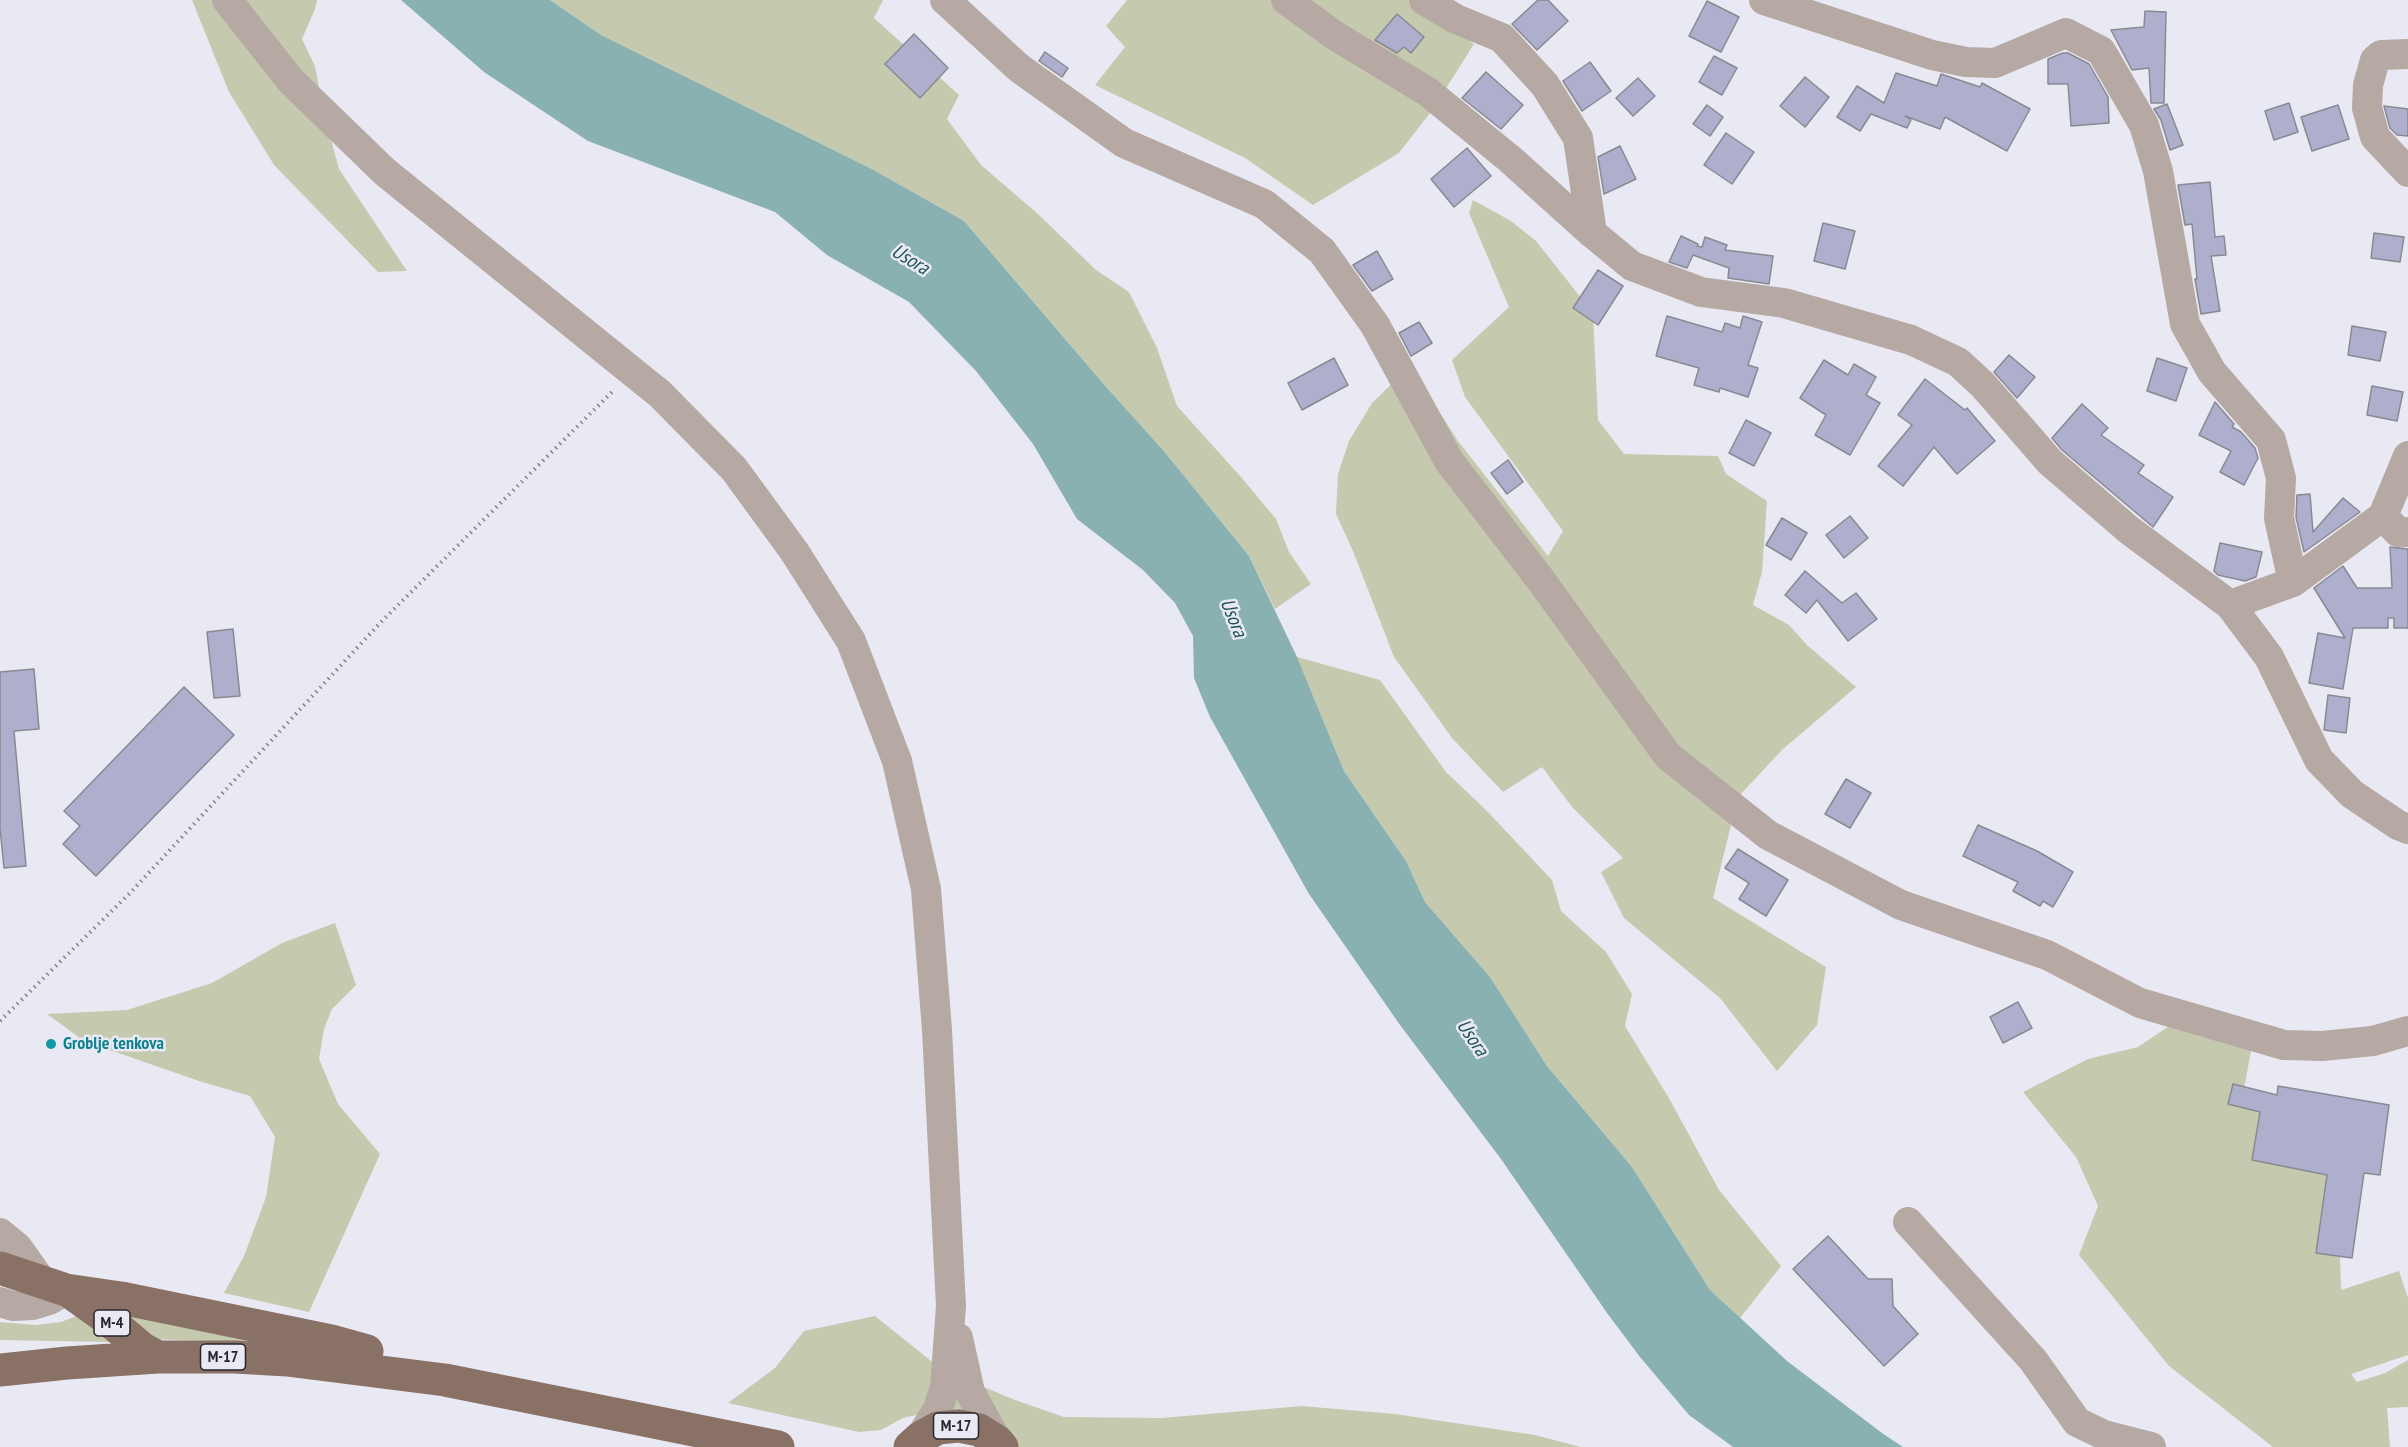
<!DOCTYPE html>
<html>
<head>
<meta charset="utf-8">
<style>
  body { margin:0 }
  canvas { display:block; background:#e9e9f4 }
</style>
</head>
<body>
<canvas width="2408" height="1447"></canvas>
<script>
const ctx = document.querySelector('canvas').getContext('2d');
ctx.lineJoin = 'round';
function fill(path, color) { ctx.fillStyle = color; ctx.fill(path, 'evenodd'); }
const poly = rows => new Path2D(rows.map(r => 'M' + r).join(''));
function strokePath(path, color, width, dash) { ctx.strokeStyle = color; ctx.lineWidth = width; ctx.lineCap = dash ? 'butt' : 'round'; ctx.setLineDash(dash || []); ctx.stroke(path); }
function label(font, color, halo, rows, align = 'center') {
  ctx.font = font + ' "PT Sans Narrow",sans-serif'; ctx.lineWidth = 5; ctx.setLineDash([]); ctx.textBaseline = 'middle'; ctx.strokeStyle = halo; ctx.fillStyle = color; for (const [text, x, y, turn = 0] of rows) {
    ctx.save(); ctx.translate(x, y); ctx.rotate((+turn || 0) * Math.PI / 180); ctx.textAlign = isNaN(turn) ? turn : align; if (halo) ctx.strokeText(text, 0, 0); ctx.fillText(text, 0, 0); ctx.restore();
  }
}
fill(poly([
  [192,0,317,0,315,9,302,39,315,66,324,114,339,169,407,271,378,272,274,165,229,92],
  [550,0,883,0,874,18,959,95,947,119,981,165,1038,214,1096,270,1129,292,1157,348,1177,406,1241,477,1276,519,1289,552,1311,584,1275,609,1249,556,1163,450,1107,388,964,221,870,168,601,35],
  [1127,0,1412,0,1474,44,1433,109,1399,153,1313,205,1245,158,1095,85,1125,47,1106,26],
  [1473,200,1511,221,1536,241,1593,313,1598,420,1624,454,1718,456,1726,474,1767,501,1762,572,1753,605,1789,625,1807,645,1856,687,1783,749,1738,797,1713,898,1826,967,1817,1025,1777,1071,1720,998,1624,918,1601,872,1623,858,1572,807,1542,767,1503,792,1452,738,1394,657,1353,551,1336,514,1338,474,1349,441,1372,403,1410,366,1458,441,1548,556,1563,531,1465,397,1452,360,1509,307,1469,213],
  [1297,657,1380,680,1446,772,1486,810,1552,880,1561,911,1606,952,1632,994,1625,1026,1670,1100,1719,1190,1781,1266,1740,1318,1710,1290,1632,1167,1547,1066,1490,977,1425,902,1406,861,1344,771],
  [335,923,356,985,332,1009,324,1029,319,1059,338,1104,380,1154,309,1312,224,1293,244,1256,266,1197,275,1137,250,1096,199,1081,84,1041,47,1014,127,1010,212,983,282,943],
  [2184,1016,2252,1046,2243,1094,2337,1160,2341,1290,2399,1271,2408,1298,2408,1355,2351,1374,2357,1382,2385,1373,2408,1360,2408,1407,2387,1408,2390,1447,2273,1447,2169,1366,2079,1255,2098,1206,2076,1157,2023,1092,2088,1059,2138,1047],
  [119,1309,260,1334,254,1342,145,1339],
  [84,1313,111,1342,0,1340,0,1322,36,1325,61,1322],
  [875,1316,941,1369,1015,1400,1064,1417,1162,1418,1302,1406,1395,1414,1535,1435,1581,1447,1004,1447,934,1411,903,1418,881,1430,859,1432,728,1403,775,1368,804,1331]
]), '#c5caae');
fill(poly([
  [401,0,550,0,601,35,870,168,964,221,1107,388,1163,450,1249,556,1297,657,1344,771,1406,861,1425,902,1490,977,1547,1066,1632,1167,1710,1290,1787,1361,1882,1433,1903,1447,1733,1447,1689,1415,1640,1357,1607,1313,1501,1159,1400,1025,1309,894,1210,717,1194,678,1193,636,1175,603,1143,570,1077,519,1033,444,976,371,909,302,827,255,775,212,588,141,484,72]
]), '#8ab1b1');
const building = poly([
  [1538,0,1548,0,1568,21,1537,50,1512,24,1538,0],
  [1707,1,1739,17,1721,52,1689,36,1707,1],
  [2145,11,2166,12,2164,103,2151,103,2149,68,2132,70,2111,30,2144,27,2145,11],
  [1397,14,1424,37,1411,53,1404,47,1397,53,1375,40,1397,14],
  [914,34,948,68,920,98,885,64,914,34],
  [1045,52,1068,68,1062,77,1039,61,1045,52],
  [2063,53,2068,53,2089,64,2108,97,2109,123,2071,126,2068,84,2048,84,2048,59,2063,53],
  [1714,56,1737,68,1722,95,1699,82,1714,56],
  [1590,62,1611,91,1582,111,1563,81,1590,62],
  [1486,72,1523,105,1501,129,1462,98,1486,72],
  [1896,73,1937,86,1941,74,1980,87,1982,83,2030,109,2007,151,1945,117,1940,129,1905,116,1911,120,1907,128,1871,114,1860,131,1837,117,1857,86,1884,103,1896,73],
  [1805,77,1829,97,1805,127,1780,106,1805,77],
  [1638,78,1655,96,1633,116,1616,98,1638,78],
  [2289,103,2298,132,2274,140,2265,111,2289,103],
  [2167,104,2183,145,2170,150,2161,120,2154,109,2167,104],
  [1707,105,1723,117,1710,136,1693,124,1707,105],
  [2338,105,2349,139,2312,151,2301,117,2338,105],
  [2384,106,2408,109,2408,136,2397,135,2390,128,2384,106],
  [1726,133,1754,152,1732,184,1704,165,1726,133],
  [1620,146,1636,179,1604,194,1598,157,1620,146],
  [1467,148,1491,176,1454,207,1431,179,1467,148],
  [2210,182,2215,237,2224,236,2226,255,2211,256,2220,311,2201,314,2195,279,2197,279,2192,224,2185,225,2178,185,2210,182],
  [1823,223,1855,231,1845,269,1814,261,1823,223],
  [2374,233,2404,237,2400,262,2371,258,2374,233],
  [1681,236,1698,244,1697,246,1702,247,1705,237,1727,245,1725,250,1773,256,1769,284,1728,278,1729,268,1693,255,1687,268,1669,262,1681,236],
  [1377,251,1393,279,1372,291,1353,265,1377,251],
  [1598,270,1623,286,1598,325,1573,308,1598,270],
  [1667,316,1722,332,1725,323,1740,328,1743,316,1762,322,1748,365,1758,368,1748,397,1720,388,1719,392,1694,385,1699,368,1656,356,1667,316],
  [1419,322,1432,343,1411,356,1399,333,1419,322],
  [2352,326,2386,332,2380,361,2348,355,2352,326],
  [2009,355,2035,377,2017,398,1994,372,2009,355],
  [1334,358,1348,385,1302,410,1288,383,1334,358],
  [2157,358,2187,368,2176,401,2147,391,2157,358],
  [1824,360,1848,375,1854,364,1876,377,1866,395,1880,403,1850,455,1815,435,1826,415,1800,398,1824,360],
  [1925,379,1965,410,1967,408,1995,441,1957,474,1934,447,1903,486,1878,466,1912,425,1898,415,1925,379],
  [2372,386,2403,392,2397,421,2367,415,2372,386],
  [2215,402,2234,424,2232,427,2241,432,2255,448,2258,458,2244,485,2220,472,2231,451,2199,435,2215,402],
  [2082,404,2108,428,2101,435,2144,465,2138,473,2173,497,2153,527,2062,450,2052,438,2082,404],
  [1746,420,1771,433,1754,466,1729,453,1746,420],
  [1508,460,1523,482,1507,494,1491,473,1508,460],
  [2310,494,2313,532,2343,498,2360,512,2304,552,2296,517,2297,495,2310,494],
  [1850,516,1868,538,1844,558,1826,535,1850,516],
  [1782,518,1807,533,1791,560,1766,545,1782,518],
  [2220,543,2262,552,2256,577,2245,581,2218,575,2214,571,2220,543],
  [2390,547,2408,549,2408,628,2394,628,2394,618,2388,618,2388,628,2353,628,2343,689,2309,683,2318,633,2345,638,2314,588,2343,566,2357,588,2392,588,2390,547],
  [1805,571,1842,603,1856,593,1877,619,1848,641,1817,600,1806,613,1785,595,1805,571],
  [233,629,240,696,214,698,207,632,233,629],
  [34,669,39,729,14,731,26,866,4,868,0,828,0,672,34,669],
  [184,687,234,735,96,876,63,844,80,826,64,811,184,687],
  [2328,695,2350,698,2346,733,2324,730,2328,695],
  [1846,779,1871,793,1850,828,1825,814,1846,779],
  [1978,825,2037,851,2073,872,2053,907,2043,901,2040,906,2013,891,2018,882,1963,856,1978,825],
  [1738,849,1788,880,1766,916,1739,899,1749,883,1725,868,1738,849],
  [2018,1002,2032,1028,2003,1043,1990,1017,2018,1002],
  [2233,1084,2277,1095,2278,1086,2389,1105,2380,1175,2364,1173,2352,1258,2316,1253,2327,1175,2252,1160,2260,1112,2228,1104,2233,1084],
  [1828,1236,1868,1279,1892,1279,1893,1306,1918,1334,1884,1366,1793,1269,1828,1236]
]);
fill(building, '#aeafcc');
strokePath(building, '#898993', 1.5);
strokePath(poly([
  [0,1021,131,892,381,622,615,389]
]), '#84848b', 4, [1.5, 4.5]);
strokePath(poly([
  [227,0,291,81,385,172,660,394,734,469,794,551,851,641,897,761,926,889,937,1030,951,1306,945,1387,938,1409,920,1438],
  [945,0,1019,68,1124,143,1264,204,1322,251,1375,325,1449,461,1540,579,1668,756,1768,835,1901,905,2047,955,2140,1003,2284,1045,2322,1046,2373,1041,2408,1031],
  [1286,0,1334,35,1428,92,1511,160,1592,233],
  [1424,0,1456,19,1502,38,1545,85,1578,138,1592,233,1632,266,1701,292,1784,303,1911,340,1958,362,1983,385,2050,462,2129,530,2230,605,2269,657,2319,760,2352,794,2398,825,2408,829],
  [1764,0,1932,55,1966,62,1995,63,2066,33,2101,51,2144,125,2158,171,2185,324,2212,372,2271,440,2281,478,2279,518,2293,582],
  [2408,54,2381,55,2375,60,2368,85,2367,108,2375,137,2408,172],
  [2383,516,2408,456],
  [2230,605,2293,582,2383,516,2398,532,2408,532],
  [1908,1222,2033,1360,2077,1422,2104,1435,2151,1447],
  [0,1233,17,1247,42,1282],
  [0,1302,13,1306,33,1305,49,1300,66,1290],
  [958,1338,970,1392,997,1441]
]), '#b6a8a2', 30);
strokePath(poly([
  [0,1268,66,1290,121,1298,331,1341,367,1351],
  [73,1294,105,1317,143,1349,158,1357],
  [0,1370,67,1363,158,1357,235,1357,287,1360,445,1380,778,1447],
  [910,1447,920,1438,938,1428,959,1426,979,1430,997,1441,1002,1447]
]), '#8a7166', 33);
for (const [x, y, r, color] of [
  [51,1044,6,"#0f9aa8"]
]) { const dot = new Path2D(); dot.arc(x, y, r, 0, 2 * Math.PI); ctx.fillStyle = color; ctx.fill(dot); strokePath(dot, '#e9e9f4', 2); }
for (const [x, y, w] of [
  [112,1323,36],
  [223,1357,45],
  [956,1426,45]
]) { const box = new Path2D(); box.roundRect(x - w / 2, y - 13, w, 26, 4.5); ctx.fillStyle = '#e9e9f4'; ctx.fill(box); strokePath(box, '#26262a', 1.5); }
label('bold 16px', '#26262a', null, [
  ["M-4",112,1323],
  ["M-17",223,1357],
  ["M-17",956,1426]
]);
label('bold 18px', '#0d838f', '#e9e9f4', [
  ["Groblje tenkova",63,1044]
], 'left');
label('italic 20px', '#1c5455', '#e9e9f4', [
  ["Usora",910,260,31],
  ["Usora",1233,618,68],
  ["Usora",1472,1038,56]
]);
</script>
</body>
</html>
